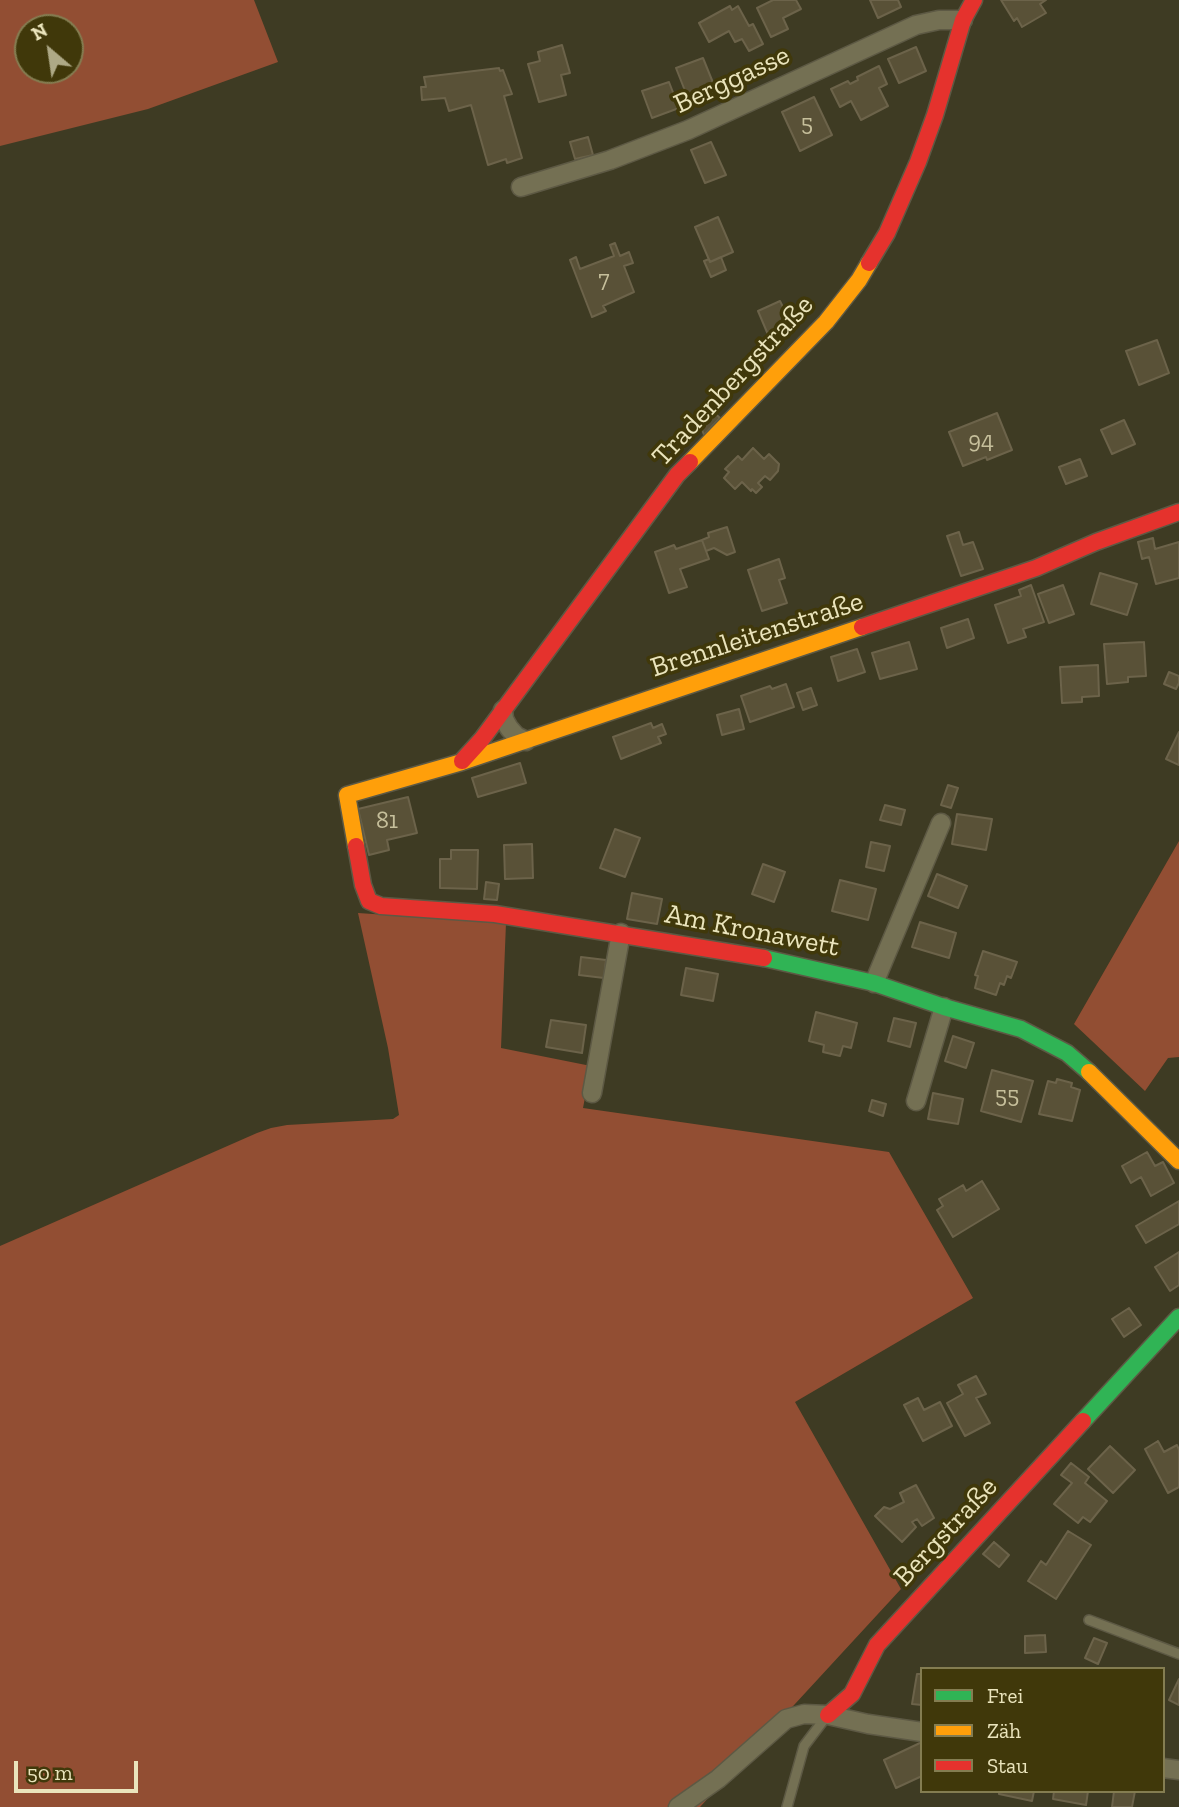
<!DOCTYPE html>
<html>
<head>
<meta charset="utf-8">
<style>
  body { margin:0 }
  #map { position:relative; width:1179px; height:1807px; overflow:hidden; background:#3e3b23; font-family:"Zilla Slab",serif }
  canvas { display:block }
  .legend { position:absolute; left:920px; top:1667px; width:245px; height:126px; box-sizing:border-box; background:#40380a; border:2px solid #847d51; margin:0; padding:9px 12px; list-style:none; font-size:21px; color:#eae4bc }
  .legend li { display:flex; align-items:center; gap:14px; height:35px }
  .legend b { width:35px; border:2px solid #847d51 }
  .north { position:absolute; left:14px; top:14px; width:70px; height:70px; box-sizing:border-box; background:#40380a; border:2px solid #847d51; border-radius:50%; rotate:331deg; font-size:19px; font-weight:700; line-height:28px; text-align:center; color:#eae4bc }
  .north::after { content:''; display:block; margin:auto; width:24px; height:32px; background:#aea986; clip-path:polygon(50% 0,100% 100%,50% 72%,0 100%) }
  .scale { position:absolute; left:14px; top:1761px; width:124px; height:32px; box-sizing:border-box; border:4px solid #eae4bc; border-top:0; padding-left:9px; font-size:21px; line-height:24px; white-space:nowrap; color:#eae4bc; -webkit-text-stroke:5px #40380a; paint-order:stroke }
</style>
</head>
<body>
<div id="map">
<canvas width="1179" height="1807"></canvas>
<ul class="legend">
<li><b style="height:9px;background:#30b455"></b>Frei</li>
<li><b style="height:9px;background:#ff9f0a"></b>Zäh</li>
<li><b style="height:9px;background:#e5322d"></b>Stau</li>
</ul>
<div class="north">N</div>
<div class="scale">50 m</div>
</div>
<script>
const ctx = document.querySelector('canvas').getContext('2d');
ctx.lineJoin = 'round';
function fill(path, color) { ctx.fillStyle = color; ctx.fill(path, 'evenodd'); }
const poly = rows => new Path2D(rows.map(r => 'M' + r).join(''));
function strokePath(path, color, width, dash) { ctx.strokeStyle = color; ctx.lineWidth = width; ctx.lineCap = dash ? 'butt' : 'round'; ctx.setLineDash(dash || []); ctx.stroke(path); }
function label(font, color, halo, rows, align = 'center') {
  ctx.font = font + ' "Zilla Slab",serif'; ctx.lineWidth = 7; ctx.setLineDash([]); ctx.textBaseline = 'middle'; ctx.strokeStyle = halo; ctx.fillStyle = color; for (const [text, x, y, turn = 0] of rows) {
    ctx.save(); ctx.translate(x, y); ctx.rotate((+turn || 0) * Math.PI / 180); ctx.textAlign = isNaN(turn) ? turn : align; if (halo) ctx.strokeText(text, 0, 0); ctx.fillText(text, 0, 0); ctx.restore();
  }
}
fill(poly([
  [0,0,254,0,278,62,148,109,0,146],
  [70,28,70,70,28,70,28,28],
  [1179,841,1179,1057,1168,1058,1145,1091,1074,1024],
  [358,913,506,923,501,1048,591,1066,583,1108,889,1152,973,1298,795,1402,901,1589,700,1807,0,1807,0,1246,257,1133,271,1128,287,1125,393,1119,399,1115,388,1048]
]), '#924e33');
const building = poly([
  [773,0,796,0,801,9,783,18,788,29,771,37,757,8,773,0],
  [870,0,898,0,901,7,878,18,870,0],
  [1001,0,1046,0,1040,4,1046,13,1022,27,1017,18,1014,21,1001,0],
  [730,6,732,10,738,6,749,26,753,24,763,44,749,51,742,39,735,42,729,31,709,42,699,23,730,6],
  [562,45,570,73,561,75,566,95,539,102,528,64,540,61,538,52,562,45],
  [916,47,926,71,899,83,888,59,916,47],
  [703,58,716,90,689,101,676,68,703,58],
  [879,66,887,84,879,88,888,106,861,120,851,101,840,107,831,89,848,81,850,84,858,80,857,77,879,66],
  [499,68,500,71,503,70,512,94,504,96,522,158,507,163,506,159,488,165,471,105,449,111,445,98,422,100,421,87,426,87,424,77,499,68],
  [669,82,679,108,652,118,642,91,669,82],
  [814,97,832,135,800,151,782,112,814,97],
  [588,137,593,155,575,159,570,142,588,137],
  [711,142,726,175,705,183,691,150,711,142],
  [718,217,733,252,710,262,695,227,718,217],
  [615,243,620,256,629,252,633,263,624,266,634,292,603,306,606,311,592,317,570,260,576,257,580,269,614,256,610,245,615,243],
  [721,257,726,270,711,277,704,261,709,259,710,262,721,257],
  [780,301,784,309,785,309,790,316,787,318,792,328,769,337,758,311,780,301],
  [1157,340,1169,373,1139,385,1126,351,1157,340],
  [707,406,720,418,704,435,697,416,707,406],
  [997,413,1012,450,987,460,986,457,963,466,949,432,997,413],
  [1124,420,1135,444,1112,454,1101,430,1124,420],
  [753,448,764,459,769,454,779,464,778,471,770,480,765,476,758,483,762,487,756,493,752,489,751,491,742,482,735,489,724,478,729,472,725,469,738,456,742,460,753,448],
  [1080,459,1087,476,1066,484,1059,467,1080,459],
  [727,527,735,552,727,555,714,548,706,551,702,540,709,537,708,533,727,527],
  [959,532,963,545,973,542,983,569,961,576,947,536,959,532],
  [1153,538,1155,549,1179,542,1179,578,1156,584,1149,557,1142,559,1138,542,1153,538],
  [702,540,709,559,680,569,687,587,669,593,655,552,674,545,676,549,702,540],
  [779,559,785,578,779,580,787,603,762,611,748,570,779,559],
  [1100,573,1137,584,1127,615,1091,604,1100,573],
  [1031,585,1044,622,1023,629,1026,637,1008,643,995,605,1021,596,1019,590,1031,585],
  [1063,585,1074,614,1049,623,1038,594,1063,585],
  [968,619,974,638,947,648,941,628,968,619],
  [909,642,917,669,880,679,872,653,909,642],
  [1144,642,1146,676,1128,677,1128,682,1107,684,1104,644,1144,642],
  [857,649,865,672,838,681,831,657,857,649],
  [1098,665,1099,696,1082,697,1082,702,1062,703,1060,667,1098,665],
  [1169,672,1179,676,1179,683,1176,689,1164,684,1169,672],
  [786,684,794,707,750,722,741,696,770,686,772,689,786,684],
  [811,688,817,705,803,710,797,693,811,688],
  [739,709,744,729,722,735,717,715,739,709],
  [651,723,653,728,662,724,666,734,658,737,661,743,621,759,613,737,651,723],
  [1179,732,1179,765,1166,759,1179,732],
  [520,763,526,783,478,797,472,778,520,763],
  [948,785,958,788,951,808,941,805,948,785],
  [408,797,417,833,387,840,389,850,369,855,358,809,408,797],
  [885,805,905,810,901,825,880,820,885,805],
  [957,814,992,819,986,850,952,844,957,814],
  [615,829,640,838,625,877,600,868,615,829],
  [871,842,890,846,884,871,866,867,871,842],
  [532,844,533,878,505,879,504,845,532,844],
  [451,850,478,850,477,889,440,888,440,859,451,859,451,850],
  [763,864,785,872,774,902,752,894,763,864],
  [937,874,967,886,958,908,928,896,937,874],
  [840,880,876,889,868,920,832,911,840,880],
  [486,882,499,884,497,900,484,899,486,882],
  [632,893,662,899,657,924,627,919,632,893],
  [920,922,956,933,949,958,912,947,920,922],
  [983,951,1017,962,1011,978,1007,976,1004,985,1000,983,996,995,975,988,978,976,975,975,983,951],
  [581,957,606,960,604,978,579,975,581,957],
  [686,968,718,974,713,1001,681,995,686,968],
  [816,1012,857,1023,851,1048,843,1046,840,1056,823,1052,824,1045,809,1041,816,1012],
  [894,1018,916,1023,910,1047,888,1041,894,1018],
  [551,1020,586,1025,582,1053,546,1047,551,1020],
  [953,1036,974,1043,966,1068,945,1061,953,1036],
  [992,1070,1033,1081,1021,1122,981,1111,992,1070],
  [1057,1079,1072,1083,1071,1087,1080,1090,1072,1121,1039,1114,1048,1081,1056,1083,1057,1079],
  [933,1093,963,1099,958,1124,928,1119,933,1093],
  [872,1100,886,1104,883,1116,869,1111,872,1100],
  [1147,1152,1155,1166,1163,1162,1174,1183,1151,1196,1141,1177,1131,1183,1122,1166,1147,1152],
  [982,1181,999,1209,953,1237,937,1210,943,1206,939,1199,963,1185,966,1191,982,1181],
  [1179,1201,1179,1224,1146,1243,1136,1226,1179,1201],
  [1179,1252,1179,1285,1170,1291,1155,1267,1179,1252],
  [1129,1308,1141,1325,1124,1337,1112,1319,1129,1308],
  [976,1376,986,1394,976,1398,990,1423,965,1436,947,1403,963,1394,958,1385,976,1376],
  [918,1398,924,1410,940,1402,952,1426,923,1441,904,1405,918,1398],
  [1158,1441,1164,1452,1177,1445,1179,1450,1179,1487,1168,1493,1145,1449,1158,1441],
  [1110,1446,1135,1470,1113,1493,1088,1469,1110,1446],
  [1071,1463,1089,1477,1085,1483,1107,1501,1090,1522,1083,1517,1078,1523,1054,1504,1072,1483,1061,1475,1071,1463],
  [916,1485,934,1518,922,1526,917,1519,912,1522,916,1527,902,1542,875,1516,884,1507,890,1509,904,1502,900,1493,916,1485],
  [1068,1531,1091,1545,1056,1599,1028,1581,1041,1561,1046,1565,1068,1531],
  [994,1542,1009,1555,999,1567,983,1554,994,1542],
  [1045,1635,1046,1652,1025,1653,1025,1636,1045,1635],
  [1094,1638,1107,1643,1098,1664,1085,1658,1094,1638],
  [917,1674,922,1674,922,1705,912,1704,917,1674],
  [1179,1679,1179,1705,1169,1700,1179,1679],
  [922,1742,922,1776,896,1788,884,1760,922,1742],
  [999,1791,1034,1791,1032,1801,999,1794,999,1791],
  [1054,1791,1088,1791,1086,1805,1053,1799,1054,1791],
  [1114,1791,1135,1791,1132,1807,1112,1807,1114,1791]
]);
fill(building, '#595137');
strokePath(building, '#6c634a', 2);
const lane = poly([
  [1089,1620,1179,1654],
  [787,1807,804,1746,826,1717]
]);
const street = poly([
  [521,187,610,160,688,130,916,25,939,20,963,20],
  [503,710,504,719,509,728,516,736,526,741],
  [874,983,941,823],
  [592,1093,621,933],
  [916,1101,944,1007],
  [1163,1768,1179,1770],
  [678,1807,718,1779,786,1719,804,1714,828,1715,868,1724,922,1732]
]);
const fast = poly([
  [764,958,874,983,944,1007,1021,1029,1067,1053,1089,1072],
  [1083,1421,1179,1317]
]);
const slow = poly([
  [690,462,826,322,859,280,869,263],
  [356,846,347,795,462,762,862,627],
  [1089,1072,1179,1161]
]);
const jam = poly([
  [869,263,887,233,918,162,935,115,963,20,974,0],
  [862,627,1036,568,1096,542,1179,512],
  [462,761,482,739,677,475,690,462],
  [356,846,363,885,369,901,381,906,495,914,764,958],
  [828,1715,852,1694,877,1645,1083,1421]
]);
strokePath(lane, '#5d5944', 12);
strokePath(street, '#5d5944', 21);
strokePath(fast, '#5d5944', 19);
strokePath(slow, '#5d5944', 19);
strokePath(jam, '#5d5944', 19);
strokePath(lane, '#747053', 9);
strokePath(street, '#747053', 18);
strokePath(fast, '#30b455', 16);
strokePath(slow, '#ff9f0a', 16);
strokePath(jam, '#e5322d', 16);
label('24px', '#c6bf9b', null, [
  ["5",807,124],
  ["7",604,280],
  ["94",981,441],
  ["81",387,821],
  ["55",1007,1096]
]);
label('28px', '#eae4bc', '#40380a', [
  ["Berggasse",732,80,-25],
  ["Tradenbergstraße",733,381,-47],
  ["Brennleitenstraße",757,635,-18],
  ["Am Kronawett",752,931,11],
  ["Bergstraße",946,1532,-47]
]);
</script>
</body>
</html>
